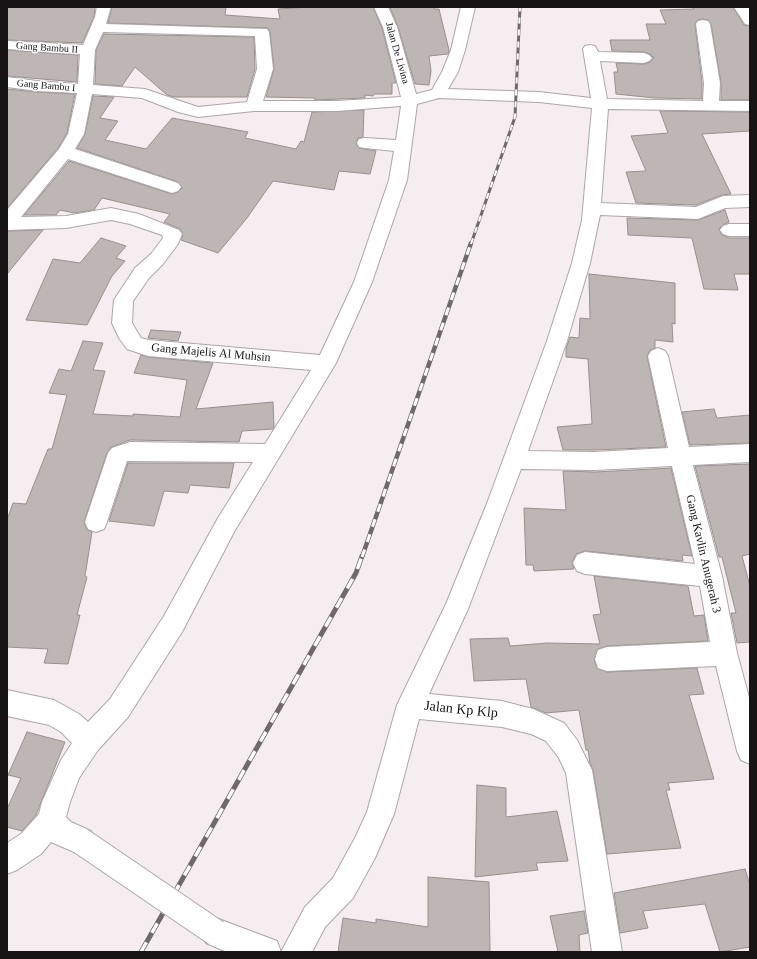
<!DOCTYPE html>
<html>
<head>
<meta charset="utf-8">
<style>
  body { margin:0 }
  #map { position:relative; width:757px; height:959px; overflow:hidden; background:#f5edef; font-family:Georgia,serif }
  canvas { display:block }
  .frame { position:absolute; inset:0; border:8px solid #161414; pointer-events:none }
</style>
</head>
<body>
<div id="map">
<canvas width="757" height="959"></canvas>
<div class="frame"></div>
</div>
<script>
const ctx = document.querySelector('canvas').getContext('2d');
ctx.lineJoin = 'round';
function fill(path, color) { ctx.fillStyle = color; ctx.fill(path, 'evenodd'); }
const poly = rows => new Path2D(rows.map(r => 'M' + r).join(''));
function strokePath(path, color, width, dash) { ctx.strokeStyle = color; ctx.lineWidth = width; ctx.lineCap = dash ? 'butt' : 'round'; ctx.setLineDash(dash || []); ctx.stroke(path); }
function label(font, color, halo, rows, align = 'center') {
  ctx.font = font + ' Georgia,serif'; ctx.lineWidth = 3; ctx.setLineDash([]); ctx.textBaseline = 'middle'; ctx.strokeStyle = halo; ctx.fillStyle = color; for (const [text, x, y, turn = 0] of rows) {
    ctx.save(); ctx.translate(x, y); ctx.rotate((+turn || 0) * Math.PI / 180); ctx.textAlign = isNaN(turn) ? turn : align; if (halo) ctx.strokeText(text, 0, 0); ctx.fillText(text, 0, 0); ctx.restore();
  }
}
const building = poly([
  [7,7,95,7,94,17,82,43,7,40,7,7],
  [112,7,226,7,225,15,280,19,278,9,309,7,373,7,382,28,396,83,392,83,392,94,374,94,373,96,365,95,365,98,315,100,315,98,266,97,274,69,270,32,268,28,108,23,112,7],
  [390,7,434,7,434,9,439,9,449,50,448,54,429,56,431,71,429,85,415,84,398,27,390,7],
  [692,7,733,7,744,25,750,26,750,100,721,100,721,83,711,24,708,20,703,19,698,20,695,24,702,83,702,99,655,98,616,94,614,72,618,72,616,63,644,64,650,62,654,58,650,54,644,52,612,51,610,40,650,40,646,24,666,24,660,10,694,9,692,7],
  [104,34,254,37,255,69,247,97,174,97,167,95,135,67,122,86,95,84,96,50,104,34],
  [7,50,78,55,77,82,7,76,7,50],
  [7,89,37,92,75,94,67,133,58,148,7,208,7,89],
  [93,96,114,97,100,118,118,121,105,140,146,149,172,118,248,132,245,138,296,149,301,141,304,142,312,112,364,110,363,137,358,138,356,144,359,148,376,151,370,174,339,171,334,190,273,181,247,218,218,253,181,240,183,235,180,229,164,222,170,214,102,198,94,210,74,213,60,210,56,215,24,215,69,161,172,194,178,192,182,188,178,182,77,148,85,134,93,96],
  [660,111,750,112,750,131,702,134,731,194,722,195,696,205,636,203,626,172,646,171,631,136,668,133,660,111],
  [725,210,729,222,723,225,719,229,722,235,729,238,750,238,750,274,734,274,738,290,704,289,692,238,628,235,627,218,698,220,725,210],
  [43,230,7,274,7,231,43,230],
  [101,238,126,246,116,258,125,261,112,276,87,325,26,320,53,259,80,263,101,238],
  [589,274,675,283,675,324,672,323,673,342,655,340,655,348,650,350,647,356,666,447,595,450,563,450,557,427,592,424,588,359,566,357,566,349,570,337,579,338,580,318,590,319,589,274],
  [151,330,181,332,178,341,148,338,151,330],
  [83,341,103,343,93,370,105,371,93,414,133,416,133,414,180,417,187,380,134,373,141,355,148,357,213,363,196,409,273,402,274,427,273,429,242,431,239,442,130,440,111,447,107,453,84,522,87,530,92,532,85,576,87,577,77,615,80,615,68,664,44,663,48,649,7,647,7,520,13,503,26,504,48,449,52,449,67,395,49,393,59,369,71,371,83,341],
  [714,409,717,418,750,415,750,443,690,445,682,412,714,409],
  [128,463,234,463,229,488,190,485,188,493,164,491,154,526,109,521,128,463],
  [750,464,750,554,742,556,750,586,750,642,737,643,731,613,736,613,722,557,719,557,695,466,750,464],
  [671,468,692,556,682,555,683,561,585,551,576,554,572,562,574,569,534,571,533,565,526,565,524,508,566,510,563,471,595,472,671,468],
  [594,576,688,586,694,616,704,615,708,641,607,646,598,649,594,659,597,668,607,672,697,668,704,694,689,695,714,779,668,783,670,790,666,790,681,848,607,854,593,770,590,763,588,750,586,750,579,710,546,713,531,707,526,679,474,681,470,639,508,638,510,646,547,643,600,644,593,615,601,614,594,576],
  [27,732,65,742,36,815,22,831,7,827,7,809,21,778,8,775,27,732],
  [477,785,506,788,506,817,557,811,568,861,536,863,538,870,475,877,477,785],
  [745,869,750,885,750,947,720,952,705,904,643,911,648,928,620,933,614,893,745,869],
  [428,877,489,882,490,952,338,952,343,918,376,923,376,919,428,927,428,877],
  [584,911,588,933,579,935,580,952,558,952,550,916,584,911]
]);
fill(building, '#bdb6b5');
strokePath(building, '#96908f', 1);
const minor = poly([
  [97,7,111,7,106,24,267,29,269,32,273,69,263,101,337,101,401,97,383,27,374,7,388,7,397,27,416,94,432,90,442,72,451,50,461,7,475,7,465,50,458,72,448,89,539,92,591,98,583,49,585,46,590,45,595,46,598,52,644,53,649,55,652,58,649,61,644,63,600,61,607,99,703,101,704,83,696,24,698,21,703,20,708,21,710,24,720,83,719,101,750,101,750,111,608,109,601,203,696,207,723,196,750,195,750,207,725,208,698,219,600,215,590,263,567,341,528,451,595,452,668,448,648,356,651,351,658,348,665,351,668,356,689,447,750,444,750,462,693,465,722,576,737,653,750,701,750,764,741,760,737,751,716,666,607,671,598,668,595,659,598,650,607,647,710,642,700,586,585,574,577,571,573,563,577,555,585,552,695,564,672,466,595,470,521,469,468,609,429,694,502,701,533,709,564,723,577,740,592,770,622,952,592,952,566,773,559,758,546,741,531,734,502,727,419,719,394,814,375,858,353,898,325,927,312,952,281,952,305,907,333,878,355,838,367,812,397,705,446,604,486,506,547,341,572,263,582,220,592,108,539,102,439,98,417,104,407,180,372,282,336,363,234,532,182,632,128,717,98,750,79,778,70,802,66,817,71,822,91,831,95,841,91,851,81,855,51,842,41,854,17,870,7,874,7,843,21,834,39,814,42,802,61,760,72,743,61,732,49,725,7,716,7,690,54,700,79,714,88,722,110,699,164,616,218,518,253,462,127,461,107,522,104,529,96,532,88,529,85,522,108,453,112,448,130,442,265,444,311,370,148,356,127,349,119,338,112,323,114,300,135,268,151,254,163,238,162,235,130,224,111,220,66,228,7,230,7,210,59,149,68,134,77,93,37,91,7,87,7,77,37,81,78,84,80,54,7,49,7,41,83,45,95,17,97,7],
  [103,32,255,36,257,69,247,102,198,107,145,89,93,85,95,50,103,32],
  [92,94,142,98,178,112,198,117,254,111,337,111,401,106,396,140,365,138,359,139,357,143,359,147,365,148,394,151,389,180,354,282,320,355,148,340,141,338,132,323,133,301,149,278,163,264,178,244,182,234,179,230,139,214,111,208,66,216,21,217,68,159,172,193,178,191,181,187,178,183,75,149,84,134,92,94],
  [734,7,748,7,750,10,750,25,745,24,734,7],
  [729,224,750,224,750,236,729,236,723,234,720,230,723,226,729,224],
  [216,918,277,941,281,952,227,952,206,943,201,933,206,923,216,918]
]);
strokePath(minor, '#ada6a8', 2);
fill(minor, '#fff');
const railFar2 = poly([
  [471,244,515,117,520,7]
]);
const railFar1 = poly([
  [362,557,471,243]
]);
const rail = poly([
  [141,952,356,573,362,556]
]);
strokePath(railFar2, '#6e6a6b', 3);
strokePath(railFar1, '#6e6a6b', 4.5);
strokePath(rail, '#6e6a6b', 5);
strokePath(railFar2, '#fff', 2, [6]);
strokePath(railFar1, '#fff', 3, [8]);
strokePath(rail, '#fff', 3.5, [11]);
const minorBridge = poly([
  [81,841,216,933]
]);
strokePath(minorBridge, '#ada6a8', 28, []);
strokePath(minorBridge, '#fff', 26);
label('10px', '#161414', '#fff', [
  ["Gang Bambu II",47,48,4],
  ["Jalan De Livina",397,53,74],
  ["Gang Bambu I",46,86,5]
]);
label('12px', '#161414', '#fff', [
  ["Gang Majelis Al Muhsin",211,353,5],
  ["Gang Kavlin Anugerah 3",703,554,77]
]);
label('14px', '#161414', '#fff', [
  ["Jalan Kp Klp",461,710,6]
]);
</script>
</body>
</html>
